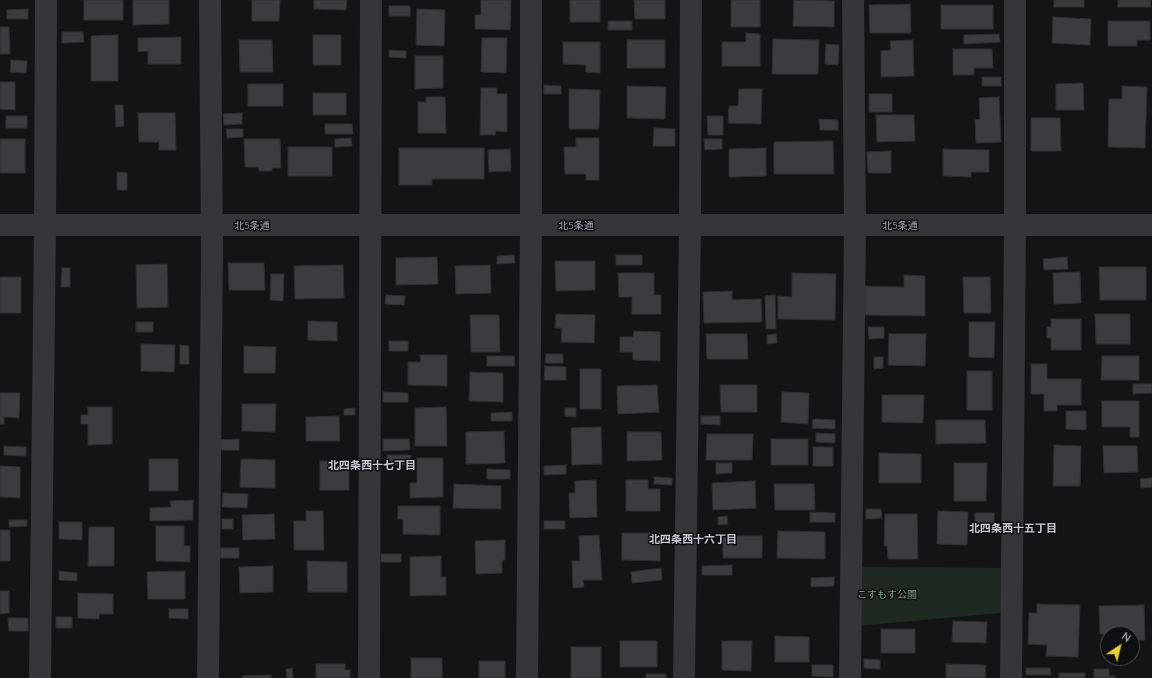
<!DOCTYPE html>
<html>
<head>
<meta charset="utf-8">
<style>
  body { margin:0 }
  #map { position:relative; width:1152px; height:678px; overflow:hidden; background:#141416; font-family:Quicksand,sans-serif }
  canvas { display:block }
  .north { position:absolute; left:1100px; top:626px; width:40px; height:40px; box-sizing:border-box; background:#0f0f11; border:1px solid #4b4c53; border-radius:50%; rotate:35deg; font-size:11px; font-weight:700; line-height:16px; text-align:center; color:#a6a8b5 }
  .north::after { content:''; display:block; margin:auto; width:14px; height:18px; background:#e8cf3a; clip-path:polygon(50% 0,100% 100%,50% 72%,0 100%) }
</style>
</head>
<body>
<div id="map">
<canvas width="1152" height="678"></canvas>
<div class="north">N</div>
</div>
<script>
const ctx = document.querySelector('canvas').getContext('2d');
ctx.lineJoin = 'round';
function fill(path, color) { ctx.fillStyle = color; ctx.fill(path, 'evenodd'); }
const poly = rows => new Path2D(rows.map(r => 'M' + r).join(''));
function strokePath(path, color, width, dash) { ctx.strokeStyle = color; ctx.lineWidth = width; ctx.lineCap = dash ? 'butt' : 'round'; ctx.setLineDash(dash || []); ctx.stroke(path); }
function label(font, color, halo, rows, align = 'center') {
  ctx.font = font + ' Quicksand,"Noto Sans JP",sans-serif'; ctx.lineWidth = 3; ctx.setLineDash([]); ctx.textBaseline = 'middle'; ctx.strokeStyle = halo; ctx.fillStyle = color; for (const [text, x, y, turn = 0] of rows) {
    ctx.save(); ctx.translate(x, y); ctx.rotate((+turn || 0) * Math.PI / 180); ctx.textAlign = isNaN(turn) ? turn : align; if (halo) ctx.strokeText(text, 0, 0); ctx.fillText(text, 0, 0); ctx.restore();
  }
}
fill(poly([
  [857,567,1010,568,1011,612,857,626]
]), '#202822');
const building = poly([
  [84,0,123,0,123,20,84,20,84,0],
  [133,0,169,0,169,24,133,25,133,0],
  [252,0,280,0,279,21,252,21,252,0],
  [314,0,347,0,346,10,314,9,314,0],
  [481,0,511,0,510,30,475,29,475,15,481,15,481,0],
  [570,0,600,0,600,22,570,22,570,0],
  [634,0,665,0,665,19,635,19,634,0],
  [731,0,760,0,760,27,731,27,731,0],
  [794,0,834,1,834,27,793,26,794,0],
  [1054,0,1084,0,1084,7,1054,7,1054,0],
  [1118,0,1150,0,1151,7,1118,7,1118,0],
  [910,4,911,33,870,33,869,5,910,4],
  [941,5,993,5,993,29,941,29,941,5],
  [389,6,410,6,410,16,389,16,389,6],
  [28,9,28,19,7,19,7,10,28,9],
  [417,9,445,10,444,46,416,45,417,9],
  [1053,17,1091,19,1090,45,1052,43,1053,17],
  [608,21,632,21,632,30,608,30,608,21],
  [1108,21,1150,21,1150,40,1137,40,1137,46,1108,46,1108,21],
  [0,27,9,27,10,54,0,54,0,27],
  [62,32,83,32,84,42,62,43,62,32],
  [746,33,760,34,760,66,722,66,722,42,746,42,746,33],
  [999,34,1000,42,964,44,964,35,999,34],
  [118,35,118,81,91,81,91,36,118,35],
  [313,35,341,35,341,65,313,65,313,35],
  [181,37,181,64,148,64,148,51,138,52,138,38,181,37],
  [482,38,507,38,506,73,481,72,482,38],
  [773,39,819,40,818,74,772,74,773,39],
  [239,40,272,40,273,72,240,72,239,40],
  [627,40,665,40,665,68,627,68,627,40],
  [913,40,914,76,881,77,881,51,891,50,890,41,913,40],
  [563,42,600,42,600,73,586,72,586,65,563,64,563,42],
  [826,44,839,45,838,65,825,64,826,44],
  [953,49,992,49,993,68,974,68,974,75,953,75,953,49],
  [389,50,406,51,406,58,389,57,389,50],
  [415,56,443,56,443,88,415,89,415,56],
  [11,60,27,61,26,73,10,72,11,60],
  [982,77,1001,77,1001,86,982,86,982,77],
  [0,82,15,82,15,110,0,109,0,82],
  [1083,83,1084,110,1056,110,1056,84,1083,83],
  [248,84,283,84,283,106,248,106,248,84],
  [544,85,561,86,561,94,544,94,544,85],
  [627,86,666,87,665,119,627,118,627,86],
  [1122,86,1147,87,1145,148,1108,147,1109,99,1122,99,1122,86],
  [481,88,497,88,497,94,507,94,507,132,496,131,495,135,480,135,481,88],
  [569,89,600,90,599,129,569,129,569,89],
  [739,89,762,89,761,124,728,123,729,106,738,106,739,89],
  [313,93,346,93,346,115,313,115,313,93],
  [869,94,892,94,892,112,869,112,869,94],
  [426,97,445,97,446,133,418,133,418,102,426,102,426,97],
  [999,97,1001,142,976,143,975,120,980,119,979,98,999,97],
  [115,105,123,105,124,126,116,127,115,105],
  [138,113,175,113,176,150,159,150,159,142,139,142,138,113],
  [242,113,242,124,224,125,223,114,242,113],
  [876,115,914,115,915,141,877,142,876,115],
  [6,116,27,116,27,128,6,128,6,116],
  [707,116,723,116,723,135,708,135,707,116],
  [1031,118,1060,118,1061,151,1031,151,1031,118],
  [819,119,838,120,838,130,820,130,819,119],
  [325,124,352,124,353,134,325,134,325,124],
  [654,128,675,129,675,146,653,146,654,128],
  [226,129,243,129,243,137,227,138,226,129],
  [351,138,352,146,335,147,335,139,351,138],
  [576,138,599,138,599,180,586,180,586,174,565,174,564,147,576,147,576,138],
  [0,139,25,139,25,173,0,173,0,139],
  [244,139,280,139,281,168,272,168,272,171,259,171,259,167,245,167,244,139],
  [704,139,722,139,722,149,705,150,704,139],
  [833,141,834,174,774,174,774,142,833,141],
  [288,147,332,147,332,176,288,176,288,147],
  [399,148,484,148,484,179,432,179,432,185,399,185,399,148],
  [766,148,766,176,729,177,729,149,766,148],
  [510,149,511,171,489,172,488,150,510,149],
  [943,149,989,150,989,172,971,172,971,177,943,176,943,149],
  [891,151,891,173,868,173,867,152,891,151],
  [117,172,127,173,127,190,117,190,117,172],
  [514,255,515,263,497,264,497,256,514,255],
  [616,255,642,255,642,265,616,265,616,255],
  [437,257,438,284,396,285,396,258,437,257],
  [1067,257,1068,269,1044,270,1043,259,1067,257],
  [555,261,595,261,595,290,556,291,555,261],
  [228,263,264,263,265,290,229,290,228,263],
  [167,264,168,307,137,308,136,265,167,264],
  [343,265,344,298,295,299,294,266,343,265],
  [490,265,491,293,456,294,455,266,490,265],
  [1099,267,1146,267,1146,300,1100,300,1099,267],
  [62,268,70,268,70,287,61,287,62,268],
  [1080,272,1081,303,1054,304,1053,273,1080,272],
  [618,273,654,273,654,295,661,295,661,314,632,314,632,297,619,297,618,273],
  [792,273,836,274,835,320,778,319,778,296,792,297,792,273],
  [271,274,284,274,283,301,270,300,271,274],
  [904,275,925,276,925,316,865,315,865,286,904,287,904,275],
  [0,277,21,277,21,313,0,313,0,277],
  [963,277,990,277,991,313,964,313,963,277],
  [732,291,732,300,761,299,762,322,704,323,703,292,732,291],
  [386,295,405,296,404,305,385,304,386,295],
  [775,295,776,329,766,329,765,296,775,295],
  [556,314,595,315,594,343,561,342,562,328,555,328,556,314],
  [1095,314,1130,314,1130,344,1096,344,1095,314],
  [470,315,499,315,500,352,471,352,470,315],
  [1051,319,1081,319,1081,350,1051,350,1051,338,1047,338,1047,327,1051,327,1051,319],
  [308,321,337,322,337,341,308,340,308,321],
  [136,322,153,322,153,332,136,332,136,322],
  [969,322,995,322,994,358,969,357,969,322],
  [868,327,884,327,884,338,869,339,868,327],
  [634,331,660,332,660,361,633,360,633,352,620,352,620,337,633,337,634,331],
  [706,334,747,334,748,359,707,359,706,334],
  [776,334,777,343,767,344,767,335,776,334],
  [889,334,926,334,925,366,888,365,889,334],
  [389,341,408,341,408,351,389,351,389,341],
  [141,344,175,345,174,372,141,371,141,344],
  [180,345,189,346,189,364,180,364,180,345],
  [244,346,276,347,275,373,244,373,244,346],
  [546,354,563,354,563,363,545,363,546,354],
  [420,355,447,355,447,386,408,385,408,362,421,362,420,355],
  [487,356,514,356,515,366,487,366,487,356],
  [1102,356,1139,356,1139,380,1101,380,1102,356],
  [874,357,883,357,883,368,874,369,874,357],
  [1031,364,1047,364,1047,379,1081,379,1081,405,1057,405,1057,411,1044,411,1044,394,1031,394,1031,364],
  [545,366,566,367,566,380,544,380,545,366],
  [580,369,601,369,601,409,580,409,580,369],
  [967,371,992,371,992,410,967,410,967,371],
  [470,372,503,373,503,402,469,401,470,372],
  [1133,384,1152,384,1152,393,1133,394,1133,384],
  [657,385,659,412,618,414,617,386,657,385],
  [720,385,757,385,757,412,721,412,720,385],
  [383,392,408,393,408,402,383,402,383,392],
  [782,392,809,393,808,424,781,422,782,392],
  [0,393,20,393,19,418,4,417,4,424,0,424,0,393],
  [882,395,924,395,923,423,882,422,882,395],
  [1102,401,1139,401,1139,437,1130,437,1130,427,1102,427,1102,401],
  [242,404,276,404,275,432,242,431,242,404],
  [88,407,112,407,112,444,88,445,88,424,81,424,81,415,88,415,88,407],
  [446,407,447,446,415,446,415,408,446,407],
  [355,408,355,415,344,415,344,409,355,408],
  [565,408,576,408,576,417,565,416,565,408],
  [1066,411,1086,411,1086,430,1066,429,1066,411],
  [512,412,512,421,491,421,491,413,512,412],
  [339,416,340,441,306,441,306,417,339,416],
  [701,416,720,416,720,425,701,424,701,416],
  [813,419,835,420,835,429,812,428,813,419],
  [936,420,985,420,986,443,936,444,936,420],
  [601,427,602,464,572,465,571,428,601,427],
  [504,431,505,463,466,464,466,432,504,431],
  [627,432,661,432,662,460,627,461,627,432],
  [816,433,835,434,835,443,816,442,816,433],
  [707,434,753,434,752,460,706,460,707,434],
  [239,439,239,450,218,450,218,440,239,439],
  [383,439,409,439,410,450,383,451,383,439],
  [771,439,808,439,808,465,771,465,771,439],
  [1054,445,1081,446,1080,486,1053,486,1054,445],
  [4,446,26,447,26,456,4,455,4,446],
  [1103,446,1137,446,1138,472,1104,473,1103,446],
  [813,447,833,447,833,466,813,466,813,447],
  [879,453,921,454,921,483,879,483,879,453],
  [387,455,411,455,411,465,387,465,387,455],
  [417,458,443,458,443,497,410,498,410,483,417,483,417,458],
  [149,459,178,459,178,491,149,491,149,459],
  [241,459,275,460,275,488,240,487,241,459],
  [320,461,349,461,349,490,320,490,320,461],
  [716,463,732,463,732,473,716,474,716,463],
  [954,463,987,463,986,501,954,501,954,463],
  [566,465,566,474,544,475,544,466,566,465],
  [0,466,20,467,20,498,0,497,0,466],
  [487,469,510,470,510,479,487,479,487,469],
  [654,477,672,478,672,485,654,484,654,477],
  [1152,478,1152,487,1141,488,1140,479,1152,478],
  [596,480,597,517,570,518,569,493,575,493,575,481,596,480],
  [626,480,648,480,648,489,660,489,660,511,626,511,626,480],
  [755,481,756,508,713,510,712,483,755,481],
  [454,484,501,486,501,509,453,508,454,484],
  [774,484,814,484,815,510,775,510,774,484],
  [223,493,248,494,247,508,222,507,223,493],
  [193,500,193,520,150,521,150,508,171,507,170,501,193,500],
  [398,506,440,506,440,535,403,534,403,519,398,519,398,506],
  [866,509,881,509,882,518,866,519,866,509],
  [306,511,323,511,324,550,294,550,294,521,306,521,306,511],
  [938,511,968,512,967,545,937,544,938,511],
  [810,512,835,513,835,522,810,522,810,512],
  [975,513,994,513,994,531,975,531,975,513],
  [274,514,275,539,243,540,242,515,274,514],
  [885,514,917,514,918,559,888,559,887,546,884,546,885,514],
  [727,516,728,524,718,525,718,517,727,516],
  [222,519,233,519,233,529,222,529,222,519],
  [9,520,27,520,27,526,9,527,9,520],
  [544,521,565,521,565,529,544,529,544,521],
  [59,522,82,522,82,540,59,539,59,522],
  [156,526,184,526,184,546,190,546,190,562,156,561,156,526],
  [89,527,114,527,114,566,88,566,89,527],
  [0,530,10,530,10,561,0,561,0,530],
  [778,531,825,532,825,559,777,558,778,531],
  [622,533,660,533,660,561,622,560,622,533],
  [599,535,602,580,583,580,584,587,573,588,572,561,580,561,579,536,599,535],
  [723,536,762,536,762,558,723,558,723,536],
  [505,540,505,560,502,560,502,573,476,574,475,541,505,540],
  [220,548,239,548,239,558,220,558,220,548],
  [381,554,401,554,401,562,381,562,381,554],
  [441,556,441,577,446,577,446,595,410,596,410,557,441,556],
  [307,561,347,562,347,592,308,592,307,561],
  [732,565,732,575,702,575,702,566,732,565],
  [273,566,273,592,240,593,239,567,273,566],
  [661,568,662,580,632,583,631,572,661,568],
  [59,571,77,573,77,581,59,580,59,571],
  [185,571,185,599,148,599,147,572,185,571],
  [834,577,834,586,811,587,811,578,834,577],
  [0,591,9,591,9,613,0,614,0,591],
  [78,593,113,594,113,614,99,614,99,619,78,618,78,593],
  [1037,604,1080,605,1078,657,1046,656,1047,645,1028,644,1029,613,1037,613,1037,604],
  [1144,605,1145,640,1132,640,1132,634,1100,634,1099,606,1144,605],
  [169,609,188,609,188,619,169,618,169,609],
  [56,617,72,617,72,628,56,628,56,617],
  [8,618,28,618,28,631,9,631,8,618],
  [953,621,987,622,986,643,952,642,953,621],
  [881,629,915,629,915,653,881,653,881,629],
  [775,636,809,637,809,662,775,662,775,636],
  [620,641,657,641,657,667,620,667,620,641],
  [722,641,752,641,751,671,722,670,722,641],
  [571,647,601,647,601,678,571,678,571,647],
  [1132,649,1134,649,1134,659,1110,660,1110,658,1132,658,1132,649],
  [411,658,442,658,442,678,411,678,411,658],
  [864,659,880,660,880,669,864,668,864,659],
  [479,661,505,661,505,678,479,678,479,661],
  [316,664,345,664,345,670,350,670,350,678,316,678,316,664],
  [946,664,986,665,985,678,946,678,946,664],
  [812,665,833,665,833,677,812,676,812,665],
  [292,668,293,678,287,678,286,669,292,668],
  [1026,668,1050,668,1051,675,1026,675,1026,668],
  [1094,669,1109,669,1109,676,1115,676,1115,678,1094,678,1094,669],
  [1059,673,1085,673,1085,678,1059,678,1059,673],
  [646,674,666,674,666,678,646,678,646,674],
  [271,675,271,678,242,678,242,676,271,675]
]);
fill(building, '#3b3c3f');
strokePath(building, '#2f2e31', 1);
strokePath(poly([
  [40,678,45,225,46,0],
  [208,678,212,250,210,0],
  [369,678,371,0],
  [527,678,531,226,531,0],
  [684,678,690,226,691,0],
  [850,678,855,226,853,0],
  [1011,678,1015,226,1015,0]
]), '#35353a', 22);
strokePath(poly([
  [0,225,1152,225]
]), '#35353a', 22);
label('10px', '#a6a8b5', '#0f0f11', [
  ["北5条通",252,226],
  ["北5条通",576,226],
  ["北5条通",900,226]
]);
label('10px', '#7e9f87', '#0f0f11', [
  ["こすもす公園",887,595]
]);
label('bold 11px', '#c7c8d1', '#0f0f11', [
  ["北四条西十七丁目",372,466],
  ["北四条西十五丁目",1013,529],
  ["北四条西十六丁目",693,540]
]);
</script>
</body>
</html>
